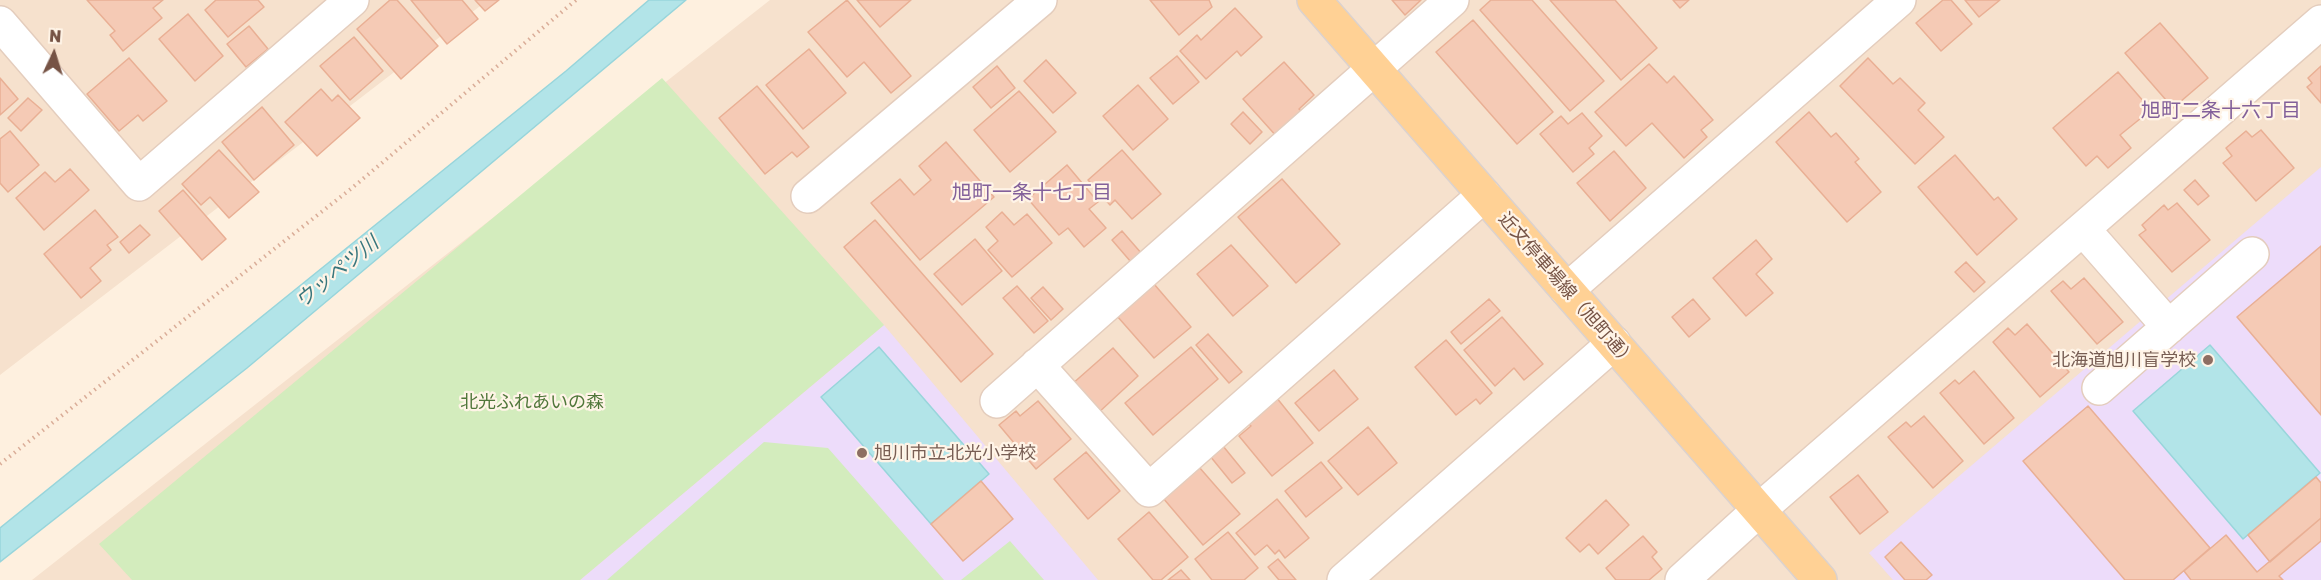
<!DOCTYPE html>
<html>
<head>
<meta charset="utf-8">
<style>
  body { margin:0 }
  #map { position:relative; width:2321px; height:580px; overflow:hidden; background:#fef0df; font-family:"Golos Text",sans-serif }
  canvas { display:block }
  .north { position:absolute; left:24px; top:24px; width:60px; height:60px; -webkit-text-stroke:4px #fff4e7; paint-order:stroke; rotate:4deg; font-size:16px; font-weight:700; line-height:24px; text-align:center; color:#765345 }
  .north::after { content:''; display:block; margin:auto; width:21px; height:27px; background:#765345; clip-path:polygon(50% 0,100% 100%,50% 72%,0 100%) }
</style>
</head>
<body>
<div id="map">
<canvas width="2321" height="580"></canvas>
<div class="north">N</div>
</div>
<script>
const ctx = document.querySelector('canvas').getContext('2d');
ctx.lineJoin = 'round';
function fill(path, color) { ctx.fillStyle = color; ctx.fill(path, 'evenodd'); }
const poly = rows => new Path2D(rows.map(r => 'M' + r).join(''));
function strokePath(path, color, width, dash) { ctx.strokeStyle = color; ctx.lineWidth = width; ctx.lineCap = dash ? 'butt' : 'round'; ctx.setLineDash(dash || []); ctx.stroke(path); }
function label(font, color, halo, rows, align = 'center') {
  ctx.font = font + ' "Golos Text","Noto Sans JP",sans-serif'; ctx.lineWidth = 4.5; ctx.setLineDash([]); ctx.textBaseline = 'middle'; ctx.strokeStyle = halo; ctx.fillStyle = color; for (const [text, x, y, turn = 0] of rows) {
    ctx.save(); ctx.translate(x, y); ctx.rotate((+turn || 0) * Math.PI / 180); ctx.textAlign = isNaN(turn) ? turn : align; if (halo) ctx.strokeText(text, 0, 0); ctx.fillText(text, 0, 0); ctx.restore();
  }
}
fill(poly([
  [0,0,488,0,0,375],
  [770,0,2321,0,2321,580,32,580]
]), '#f6e1cd');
fill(poly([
  [2321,167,2321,580,1893,580,1869,553],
  [884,325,1098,580,580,580]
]), '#eddcfa');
fill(poly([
  [662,78,884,325,580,580,132,580,99,544],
  [764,442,828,448,944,580,607,580],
  [1010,541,1044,580,961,580]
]), '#d3ecbd');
const water = poly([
  [649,0,686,0,247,368,0,562,0,528,566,71,649,0],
  [2210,345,2320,473,2243,539,2133,411,2210,345],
  [879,347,989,474,931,524,821,397,879,347]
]);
fill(water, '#b2e4e8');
strokePath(water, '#98d5db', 1.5);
const building = poly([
  [87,0,163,0,153,8,162,18,123,51,110,35,115,31,87,0],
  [216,0,258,0,264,7,228,37,205,10,216,0],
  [390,0,397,0,438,46,401,79,357,29,390,0],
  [411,0,462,0,478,19,447,44,411,0],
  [475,0,499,0,485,11,475,0],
  [847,0,911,76,891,93,864,62,847,77,808,32,847,0],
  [857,0,911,0,880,27,857,0],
  [1150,0,1209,0,1212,7,1179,35,1150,0],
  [1392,0,1421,0,1405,15,1392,0],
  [1491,0,1532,0,1604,81,1570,111,1480,10,1491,0],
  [1550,0,1615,0,1657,48,1621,80,1550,0],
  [1673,0,1689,0,1680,8,1673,0],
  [1943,0,1951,0,1972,24,1941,51,1916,23,1943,0],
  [1965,0,2000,0,1979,17,1965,0],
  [1235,8,1262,37,1241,56,1237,51,1206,79,1180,51,1197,35,1201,40,1235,8],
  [188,14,223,56,195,81,159,39,188,14],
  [1473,20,1553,112,1517,144,1436,52,1473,20],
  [2160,23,2208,78,2173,108,2125,53,2160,23],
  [249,26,268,49,246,67,227,44,249,26],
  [354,37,383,71,350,100,320,66,354,37],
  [809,49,846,93,803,129,766,85,809,49],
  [1177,56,1199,82,1173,104,1150,78,1177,56],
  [129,58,167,101,143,121,138,115,119,131,87,94,129,58],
  [1868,58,1893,84,1900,78,1925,103,1918,110,1944,137,1915,164,1840,86,1868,58],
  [1046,60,1076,93,1053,113,1024,81,1046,60],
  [1284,62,1314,95,1299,109,1304,114,1278,138,1243,99,1284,62],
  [1649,64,1667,83,1674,76,1713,120,1701,130,1707,137,1684,158,1652,123,1626,146,1595,112,1649,64],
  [997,66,1015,88,991,108,973,87,997,66],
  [2321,66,2321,103,2307,87,2312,83,2308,78,2321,66],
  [2118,72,2151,110,2120,135,2131,148,2108,168,2097,156,2086,166,2053,128,2118,72],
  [0,78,18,99,0,115,0,78],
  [1138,85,1168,119,1133,150,1103,116,1138,85],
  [757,86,809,147,797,157,792,152,765,174,719,118,757,86],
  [321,89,332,101,338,95,360,118,317,156,285,122,321,89],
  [1019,91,1056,132,1010,172,974,130,1019,91],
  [28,98,42,110,21,131,8,118,28,98],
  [262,107,294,145,254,180,222,142,262,107],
  [1243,112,1262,132,1250,144,1231,124,1243,112],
  [1809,112,1831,137,1836,133,1859,159,1855,162,1881,192,1847,222,1776,142,1809,112],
  [1582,113,1602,136,1589,148,1594,154,1573,172,1540,134,1561,116,1568,124,1582,113],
  [2261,130,2294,168,2256,201,2223,163,2232,156,2226,148,2246,131,2252,137,2261,130],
  [10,131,39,165,8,192,0,183,0,139,10,131],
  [946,142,994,197,920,260,871,203,900,179,914,195,931,180,919,166,946,142],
  [219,150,259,192,229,218,210,197,201,205,182,184,219,150],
  [1122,150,1161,194,1132,219,1115,200,1110,205,1088,180,1122,150],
  [1614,151,1646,188,1610,221,1577,183,1614,151],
  [1955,155,1994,200,1998,197,2017,219,1977,255,1918,187,1955,155],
  [1067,165,1098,202,1089,209,1106,228,1084,247,1068,228,1059,235,1028,199,1067,165],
  [70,169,89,190,44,230,16,198,45,172,55,182,70,169],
  [1282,179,1340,244,1296,283,1238,217,1282,179],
  [2195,180,2209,196,2198,205,2184,190,2195,180],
  [183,190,226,239,202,260,159,211,183,190],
  [2177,203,2210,240,2172,272,2139,235,2146,230,2142,225,2164,205,2168,210,2177,203],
  [95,210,118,237,107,245,111,250,90,268,101,281,81,298,44,254,95,210],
  [1002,212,1014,225,1027,214,1052,243,1012,277,988,250,998,241,986,227,1002,212],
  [875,220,993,354,961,382,844,247,875,220],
  [140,225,150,235,129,253,120,242,140,225],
  [1122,231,1142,254,1131,262,1112,240,1122,231],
  [975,239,1002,271,962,305,934,274,975,239],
  [1756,240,1772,259,1756,274,1773,293,1746,316,1713,278,1756,240],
  [1231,245,1268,286,1233,316,1197,274,1231,245],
  [2321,246,2321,415,2237,317,2321,246],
  [1966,262,1985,282,1974,292,1955,272,1966,262],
  [2084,278,2123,322,2097,344,2051,291,2063,281,2071,289,2084,278],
  [1154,284,1191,327,1154,358,1117,316,1154,284],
  [1017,286,1048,321,1034,333,1003,298,1017,286],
  [1043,287,1063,309,1051,320,1031,298,1043,287],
  [1489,299,1500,311,1461,344,1451,332,1489,299],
  [1693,299,1710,319,1689,337,1672,317,1693,299],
  [1502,317,1543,364,1524,380,1514,368,1495,386,1464,350,1502,317],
  [2027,324,2069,372,2040,397,1993,342,2008,328,2015,335,2027,324],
  [1208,334,1242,372,1229,383,1196,345,1208,334],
  [1446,340,1492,393,1480,404,1476,399,1456,415,1415,367,1446,340],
  [1191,347,1218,379,1153,435,1125,403,1191,347],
  [1113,348,1138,376,1097,414,1071,385,1113,348],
  [1334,370,1358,399,1319,431,1295,403,1334,370],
  [1974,371,2014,418,1984,444,1940,393,1955,380,1959,384,1974,371],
  [1276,397,1313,443,1272,476,1239,436,1251,426,1246,421,1276,397],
  [1038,401,1071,439,1036,469,999,425,1016,411,1020,416,1038,401],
  [2088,406,2210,548,2173,580,2125,580,2023,461,2088,406],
  [1924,416,1963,461,1933,488,1888,437,1906,422,1911,427,1924,416],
  [1368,427,1397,463,1358,495,1328,461,1368,427],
  [1223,446,1245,473,1232,483,1210,456,1223,446],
  [1086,452,1120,491,1088,519,1054,479,1086,452],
  [1321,462,1342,488,1306,517,1285,491,1321,462],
  [1199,467,1240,514,1203,545,1163,498,1199,467],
  [1858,475,1888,512,1860,534,1830,497,1858,475],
  [2316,477,2321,483,2321,518,2270,562,2248,535,2316,477],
  [981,481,1013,519,963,561,931,524,981,481],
  [1277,499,1309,538,1285,558,1279,550,1275,554,1267,545,1255,555,1236,533,1277,499],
  [1606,500,1629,525,1598,554,1589,544,1580,552,1566,538,1606,500],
  [1149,512,1188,557,1161,580,1153,580,1118,539,1149,512],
  [2321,518,2321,541,2279,576,2283,580,2191,580,2184,571,2226,535,2257,572,2321,518],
  [1228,532,1258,568,1244,580,1212,580,1195,559,1228,532],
  [1643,536,1657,552,1652,557,1662,569,1649,580,1616,580,1606,568,1643,536],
  [1901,542,1932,575,1926,580,1905,580,1885,557,1901,542],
  [1278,559,1296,580,1279,580,1268,567,1278,559],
  [1181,570,1190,580,1168,580,1181,570]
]);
fill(building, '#f5cab5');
strokePath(building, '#e9af94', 1.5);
const minor = poly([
  [0,23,139,184,352,0],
  [808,196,1040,0],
  [2083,229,2169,327],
  [1567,290,1899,0],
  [1037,365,1149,490,1484,195],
  [2099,388,2252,254],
  [997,401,1452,0],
  [1344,580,1614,343],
  [1682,580,1759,510,2321,22]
]);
const major = poly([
  [1314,0,1820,580]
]);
strokePath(minor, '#e4cdbd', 36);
strokePath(major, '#dbd2cf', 36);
strokePath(poly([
  [0,464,352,188,576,0]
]), '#daad98', 4, [1.5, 4.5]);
strokePath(minor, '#fff', 33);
strokePath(major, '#ffd195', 33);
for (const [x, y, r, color] of [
  [2208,360,6,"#8d6e63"],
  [862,453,6,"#8d6e63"]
]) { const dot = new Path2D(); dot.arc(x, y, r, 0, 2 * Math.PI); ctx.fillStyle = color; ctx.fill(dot); strokePath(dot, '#fff4e7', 2); }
label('18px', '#765345', '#fff4e7', [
  ["近文停車場線（旭町通）",1567,290,49]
]);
label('18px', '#785e54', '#fff4e7', [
  ["北海道旭川盲学校",2196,360],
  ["旭川市立北光小学校",874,453,"left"]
], 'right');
label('18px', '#50773a', '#fff4e7', [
  ["北光ふれあいの森",532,402]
]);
label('20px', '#83609a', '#fff4e7', [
  ["旭町二条十六丁目",2221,111],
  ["旭町一条十七丁目",1032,193]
]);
label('italic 20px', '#38767d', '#fff4e7', [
  ["ウッペツ川",337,272,-39]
]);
</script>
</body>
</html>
